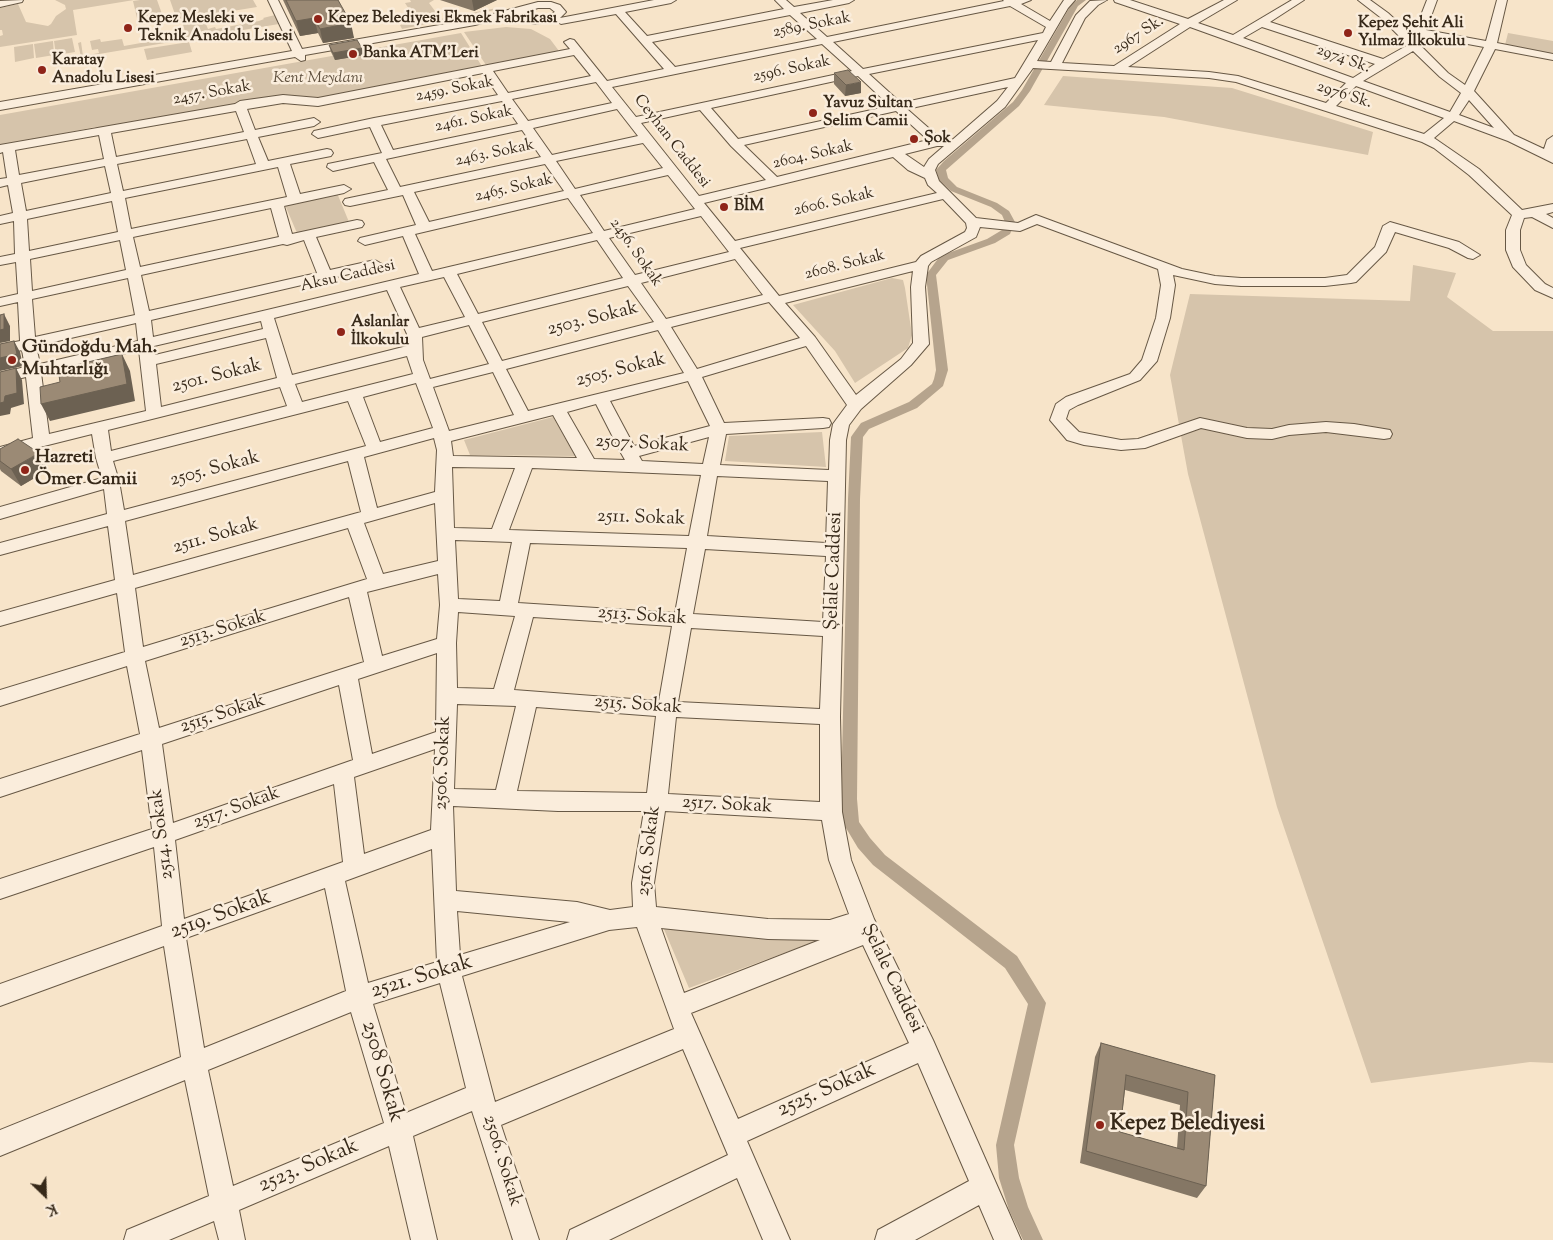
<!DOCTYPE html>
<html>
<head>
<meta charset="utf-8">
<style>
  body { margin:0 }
  #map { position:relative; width:1553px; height:1240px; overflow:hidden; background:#f7e4c9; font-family:"Sorts Mill Goudy",serif }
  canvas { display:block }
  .north { position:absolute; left:20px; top:1170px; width:50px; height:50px; -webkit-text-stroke:4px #faeddc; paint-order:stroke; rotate:156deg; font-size:14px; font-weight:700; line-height:20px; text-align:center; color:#372919 }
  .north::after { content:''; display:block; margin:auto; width:18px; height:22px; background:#372919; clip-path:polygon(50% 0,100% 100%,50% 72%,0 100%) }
</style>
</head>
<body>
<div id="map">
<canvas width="1553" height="1240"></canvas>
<div class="north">K</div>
</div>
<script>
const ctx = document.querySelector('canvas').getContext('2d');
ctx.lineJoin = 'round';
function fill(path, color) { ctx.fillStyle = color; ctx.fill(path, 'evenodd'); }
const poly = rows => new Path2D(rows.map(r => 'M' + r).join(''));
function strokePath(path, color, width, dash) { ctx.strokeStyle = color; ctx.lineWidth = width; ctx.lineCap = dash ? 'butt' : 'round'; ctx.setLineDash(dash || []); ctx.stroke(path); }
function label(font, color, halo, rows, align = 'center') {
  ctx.font = font + ' "Sorts Mill Goudy",serif'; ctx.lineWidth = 5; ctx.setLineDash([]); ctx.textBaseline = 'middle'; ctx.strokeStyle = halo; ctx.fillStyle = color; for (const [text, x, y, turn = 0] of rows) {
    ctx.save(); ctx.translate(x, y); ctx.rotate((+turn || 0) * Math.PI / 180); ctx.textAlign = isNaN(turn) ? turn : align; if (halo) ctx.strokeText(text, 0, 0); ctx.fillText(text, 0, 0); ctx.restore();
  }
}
fill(poly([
  [55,0,134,0,73,10,77,35,0,47,0,36,3,35,2,30,0,30,0,8,18,4,26,22,48,26,51,24,56,16,66,9,65,5],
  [140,0,157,0,162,14,137,18,133,1],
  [170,0,253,0,257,7,177,20],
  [410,0,434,0,429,3,441,19,497,8,500,9,402,29,400,25,417,21,405,3,411,2],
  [275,15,279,24,81,57,78,43,81,42,83,56,99,53,98,49,92,50,90,41,100,39,101,42,122,39,124,46,186,35,182,21,203,17,208,29,215,27,216,29,259,21,264,19,263,18],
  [506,27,531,29,550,39,559,51,486,65,464,32],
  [461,33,483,68,317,100,283,96,106,129,95,127,0,146,0,115],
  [1508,33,1553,41,1553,54,1505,45],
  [72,38,75,52,56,55,54,41],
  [53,41,54,55,36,58,34,44],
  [189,42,192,52,147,60,144,49],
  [33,44,34,58,15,62,14,47],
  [1063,76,1232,88,1373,132,1368,155,1164,117,1044,105],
  [337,193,349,222,297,233,285,205],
  [1413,265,1456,273,1447,297,1493,331,1553,331,1553,1063,1530,1062,1371,1083,1277,807,1188,474,1170,375,1190,294,1410,301],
  [892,278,903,280,905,288,912,335,908,348,855,383,835,351,793,305],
  [553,417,575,456,470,455,464,440],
  [822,432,826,467,725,461,729,436],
  [663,927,722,934,833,935,689,988]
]), '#d6c4ab');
fill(poly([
  [1077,0,1086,0,1078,6,1030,91,1019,106,946,170,948,178,957,187,997,203,1009,211,1015,222,1010,234,995,243,948,260,936,275,948,370,943,386,917,408,869,429,863,437,860,499,857,799,859,822,870,838,885,855,1017,956,1046,1003,1014,1145,1019,1178,1028,1207,1043,1240,1023,1240,1009,1210,999,1178,996,1145,1028,1004,1005,968,873,865,858,848,843,823,841,799,848,499,851,437,853,434,861,423,909,402,932,384,934,379,936,370,926,275,940,256,987,239,1002,230,1005,222,1002,215,991,207,951,191,938,179,936,170,944,161,1013,102,1022,90,1071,5,1077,0]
]), '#b6a48d');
const minor = poly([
  [23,0,22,2,0,7,0,1,23,0],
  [268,0,278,0,302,49,474,19,538,2,551,2,560,5,566,12,560,18,654,0,676,0,671,3,625,12,647,36,784,9,775,0,786,0,794,7,833,0,854,0,849,3,800,13,827,37,1004,1,1003,0,1031,0,1021,4,1050,21,1064,0,1075,0,1068,8,1037,61,1051,62,1076,15,1090,1,1107,0,1098,5,1085,18,1062,63,1114,66,1180,24,1115,2,1114,0,1130,0,1188,19,1224,0,1237,0,1198,23,1233,35,1292,0,1304,0,1270,22,1383,59,1408,45,1380,17,1358,0,1370,0,1388,13,1400,24,1416,28,1427,0,1437,0,1426,30,1486,41,1497,0,1507,0,1497,43,1553,54,1553,60,1495,49,1474,91,1514,135,1544,149,1547,140,1553,136,1553,163,1508,141,1454,121,1434,138,1479,169,1522,210,1553,204,1553,212,1546,214,1553,218,1553,228,1532,217,1524,218,1520,230,1520,250,1526,265,1545,284,1553,288,1553,298,1535,290,1513,267,1506,250,1506,230,1512,215,1469,175,1434,148,1422,142,1236,82,1209,78,1033,68,1005,107,938,164,935,170,939,181,976,218,1018,223,1036,215,1182,269,1215,276,1241,278,1325,278,1347,275,1375,247,1383,226,1390,222,1459,242,1480,255,1473,259,1468,258,1449,248,1395,232,1386,252,1356,282,1351,283,1325,286,1241,286,1215,284,1173,275,1175,285,1170,318,1157,361,1140,380,1078,405,1069,410,1066,419,1079,432,1121,440,1138,439,1200,418,1247,428,1272,429,1289,425,1326,422,1354,424,1390,430,1392,434,1390,438,1384,439,1326,432,1289,435,1272,439,1247,438,1201,428,1145,448,1121,450,1084,445,1067,440,1050,420,1056,404,1066,397,1130,374,1142,360,1156,318,1161,285,1158,269,1037,224,1020,231,980,227,976,237,931,262,928,266,925,287,929,344,911,365,861,409,849,425,846,440,840,717,842,812,851,860,874,919,933,1040,1021,1240,994,1240,979,1205,915,1240,875,1240,878,1230,969,1181,918,1063,747,1141,790,1240,763,1240,737,1178,609,1240,567,1240,570,1230,728,1155,683,1049,501,1125,539,1240,513,1240,472,1111,413,1136,437,1240,411,1240,389,1146,239,1210,245,1240,219,1240,214,1221,169,1240,124,1240,127,1230,209,1196,185,1080,0,1156,0,1130,181,1057,164,946,0,1006,0,984,162,926,154,847,0,899,0,879,152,829,142,750,0,797,0,779,140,734,127,666,0,706,0,690,125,652,117,593,0,626,0,612,115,580,108,526,0,555,0,543,107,514,104,489,0,519,0,507,102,478,96,458,92,434,0,457,0,447,33,438,26,377,0,383,0,373,25,367,22,350,0,355,0,345,20,341,18,302,0,306,0,298,18,294,16,262,0,265,0,257,15,254,14,221,0,224,0,216,13,213,8,185,0,187,0,179,7,178,3,152,0,153,0,145,235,104,240,101,283,95,318,98,570,49,564,42,570,39,574,40,607,81,664,69,616,14,561,24,556,21,534,24,517,18,516,14,475,25,305,55,305,60,301,61,295,57,0,110,0,102,292,51,268,0],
  [1010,6,1046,27,1043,33,863,69,833,42,1010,6],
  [538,8,550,8,555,12,549,16,535,18,527,15,528,11,538,8],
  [790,15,817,39,675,67,652,42,790,15],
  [1190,27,1346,83,1326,103,1238,76,1209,72,1128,67,1190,27],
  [1262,27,1375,64,1353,78,1243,38,1262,27],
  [1408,33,1414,34,1412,37,1408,33],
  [1424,36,1484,47,1465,85,1448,73,1420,45,1424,36],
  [1038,40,1015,78,901,103,869,74,1038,40],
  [822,44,852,71,636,117,612,87,822,44],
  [1413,51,1440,77,1461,93,1450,112,1363,81,1413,51],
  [574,55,591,76,508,93,493,71,574,55],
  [483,73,498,95,374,118,314,131,312,134,318,138,370,127,382,153,328,164,327,167,333,171,374,162,388,190,345,199,343,202,345,205,350,206,403,195,416,225,360,238,358,241,365,245,403,236,419,274,153,337,151,320,375,268,382,264,375,260,330,270,316,237,362,227,364,224,362,221,357,220,292,234,284,206,344,193,351,189,344,185,300,194,290,164,331,156,333,153,331,150,327,149,268,161,258,137,314,126,320,122,314,118,255,130,247,109,283,103,318,106,483,73],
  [858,76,890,106,738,139,711,108,858,76],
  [596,82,612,103,528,121,512,99,596,82],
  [1356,86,1444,118,1424,134,1336,106,1356,86],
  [1008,87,997,101,951,141,941,139,907,109,1008,87],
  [1469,100,1494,128,1459,115,1469,100],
  [502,101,518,124,393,150,381,125,502,101],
  [617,109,638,136,552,155,533,128,617,109],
  [700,110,731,146,766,180,699,196,641,123,700,110],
  [236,111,244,132,116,157,111,133,236,111],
  [896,111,928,140,777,177,744,145,896,111],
  [522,130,541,157,400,187,386,159,522,130],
  [99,135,104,159,19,175,15,150,99,135],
  [247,139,256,164,123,191,117,164,247,139],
  [643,143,663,168,575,189,556,161,643,143],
  [937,146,944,146,929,159,924,167,905,154,937,146],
  [893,157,908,170,925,178,928,185,937,193,735,241,704,203,893,157],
  [545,164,564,191,429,222,414,192,545,164],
  [105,166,111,193,26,211,21,183,105,166],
  [278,167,287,197,131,229,125,198,278,167],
  [668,175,695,209,604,231,580,195,668,175],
  [568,198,593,233,432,271,415,234,568,198],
  [943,199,966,223,967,228,965,232,921,256,916,262,779,296,740,248,943,199],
  [112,201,118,232,29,251,27,219,112,201],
  [271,208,279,237,140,267,133,237,271,208],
  [701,216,729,252,635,275,609,238,701,216],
  [120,240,126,270,32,291,30,259,120,240],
  [304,240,317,273,149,311,141,275,283,244,287,245,304,240],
  [597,240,623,278,478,314,457,274,597,240],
  [735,259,763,295,666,319,641,283,735,259],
  [913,271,911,287,913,343,901,359,856,395,815,337,785,303,913,271],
  [444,277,465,317,419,328,400,287,444,277],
  [128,278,135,315,35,337,32,299,128,278],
  [628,286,654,322,502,361,482,322,628,286],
  [387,290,407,334,407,346,292,375,274,318,387,290],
  [769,302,800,338,697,369,671,327,769,302],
  [261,321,263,329,155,355,154,346,261,321],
  [136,323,138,341,40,364,36,346,136,323],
  [469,325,489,364,430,379,423,360,422,337,469,325],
  [658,330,684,373,528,411,506,369,658,330],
  [266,338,277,378,161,407,156,364,266,338],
  [806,346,847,405,833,424,830,440,829,470,720,465,726,434,823,428,829,427,831,423,829,419,823,418,724,423,702,377,806,346],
  [139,350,146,411,49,434,41,373,139,350],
  [407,356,413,374,302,402,295,384,407,356],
  [493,372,514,415,449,431,433,387,493,372],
  [688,381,710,426,634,446,610,401,688,381],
  [416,383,433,428,380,442,363,397,416,383],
  [280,387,287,406,111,451,108,430,280,387],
  [348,401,366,446,124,510,119,481,113,461,348,401],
  [596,404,621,453,625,460,594,459,567,412,596,404],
  [553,415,577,458,453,456,451,441,553,415],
  [709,437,703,464,642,461,639,456,709,437],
  [434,438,437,450,435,492,377,508,364,457,434,438],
  [348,461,361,512,133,575,125,521,348,461],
  [452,467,515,468,492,529,454,528,452,467],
  [532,468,701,475,689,536,509,530,532,468],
  [717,476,828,481,826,543,707,536,717,476],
  [435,503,438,561,383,574,364,523,435,503],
  [348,528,367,579,143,647,135,588,348,528],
  [455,540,512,542,500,601,458,599,455,540],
  [530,543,687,548,675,613,518,603,530,543],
  [705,549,826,556,823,622,693,614,705,549],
  [438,574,440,605,437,639,382,656,367,592,438,574],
  [349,597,364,662,159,728,145,661,349,597],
  [458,612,515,616,494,689,457,688,456,643,458,612],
  [533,617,672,626,659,701,514,690,533,617],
  [691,628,823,636,820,709,678,702,691,628],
  [437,653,436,732,372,754,358,679,437,653],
  [339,685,353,760,173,823,162,744,339,685],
  [457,704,516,706,496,790,454,789,457,704],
  [536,707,656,716,647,793,517,791,536,707],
  [676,717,820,724,820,802,668,794,676,717],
  [435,749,431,830,364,854,354,777,435,749],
  [334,784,343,862,184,919,175,840,334,784],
  [453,806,558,811,644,811,632,883,633,907,610,910,577,902,456,891,453,806],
  [665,811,822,820,829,860,849,914,830,920,768,919,656,907,654,883,665,811],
  [432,849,437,962,368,983,345,881,432,849],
  [325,888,346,991,204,1048,186,938,325,888],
  [457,911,570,922,460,955,457,911],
  [637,927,674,1029,495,1102,462,976,609,930,637,927],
  [661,928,768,939,820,940,684,993,661,928],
  [863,945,909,1043,738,1119,691,1013,863,945],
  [440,983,466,1088,406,1113,373,1004,440,983],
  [351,1012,384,1123,233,1186,208,1070,351,1012]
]);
strokePath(minor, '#675845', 2);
fill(minor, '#faeddc');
fill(poly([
  [283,0,338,0,354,38,323,43,318,33,300,36],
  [440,0,497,0,474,11],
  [329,45,364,55,335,60,331,52],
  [834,73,861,93,845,96,834,84],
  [0,449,48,470,21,486,1,471,0,469],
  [1101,1043,1215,1075,1206,1186,1197,1198,1080,1163,1095,1057],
  [1125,1090,1180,1105,1177,1148,1120,1132]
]), '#857765');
fill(poly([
  [472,0,497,0,474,11],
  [314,18,318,33,300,36,296,21],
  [351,23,354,38,323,43,320,29],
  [362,48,364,55,335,60,333,53],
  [861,82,861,93,845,96,846,85],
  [4,314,10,326,10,341,0,343,0,330],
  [14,341,20,352,23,366,0,371,0,358],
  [122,354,130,371,135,401,50,421,41,404],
  [16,368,22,380,24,404,11,408,10,414,0,416,0,403],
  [39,453,48,470,21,486,11,469]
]), '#6c6152');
const building = poly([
  [286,0,338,0,351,23,320,29,314,18,296,21,286,0],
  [357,40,362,48,333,53,329,45,357,40],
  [848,70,861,82,846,85,834,73,848,70],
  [4,314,4,329,0,330,0,315,4,314],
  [14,341,17,354,0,358,0,344,14,341],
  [122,354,127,384,41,404,40,387,60,382,58,369,122,354],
  [16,368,17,393,5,396,4,402,0,403,0,372,16,368],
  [18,439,39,453,11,469,0,461,0,449,18,439],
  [1101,1043,1215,1075,1206,1186,1086,1151,1101,1043],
  [1126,1075,1188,1092,1184,1150,1120,1132,1126,1075]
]);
fill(building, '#9b8a75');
strokePath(building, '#6c6152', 1);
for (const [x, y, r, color] of [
  [318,19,5,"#8f2418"],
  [128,28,5,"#8f2418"],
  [1348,33,5,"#8f2418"],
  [353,54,5,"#8f2418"],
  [42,70,5,"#8f2418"],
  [813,113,5,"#8f2418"],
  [914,139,5,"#8f2418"],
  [724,207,5,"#8f2418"],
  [341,332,5,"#8f2418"],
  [12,360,5,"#8f2418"],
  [25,470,5,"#8f2418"],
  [1100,1125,5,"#8f2418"]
]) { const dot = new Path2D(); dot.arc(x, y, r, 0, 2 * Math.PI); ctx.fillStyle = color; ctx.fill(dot); strokePath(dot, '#faeddc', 2); }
label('bold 16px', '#372919', '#faeddc', [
  ["Kepez Mesleki ve",138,19],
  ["Teknik Anadolu Lisesi",138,37],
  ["Kepez Belediyesi Ekmek Fabrikası",328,19],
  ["Kepez Şehit Ali",1358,24],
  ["Yılmaz İlkokulu",1358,42],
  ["Banka ATM'Leri",363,54],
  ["Karatay",52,61],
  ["Anadolu Lisesi",52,79],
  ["Yavuz Sultan",823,104],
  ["Selim Camii",823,122],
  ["Şok",924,139],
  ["BİM",734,207],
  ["Aslanlar",351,323],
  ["İlkokulu",351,341]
], 'left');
label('16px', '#372919', '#faeddc', [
  ["2589. Sokak",812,26,-11],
  ["2967 Sk.",1139,36,-33],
  ["2974 Sk.",1343,60,20],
  ["2596. Sokak",792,70,-12],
  ["2459. Sokak",455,90,-11],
  ["2457. Sokak",212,94,-10],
  ["2976 Sk.",1344,96,18],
  ["2461. Sokak",474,120,-12],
  ["Ceyhan Caddesi",671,142,52],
  ["2463. Sokak",495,154,-12],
  ["2604. Sokak",813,156,-13],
  ["2465. Sokak",514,189,-13],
  ["2606. Sokak",834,203,-13],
  ["2456. Sokak",635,253,55],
  ["2608. Sokak",845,266,-14],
  ["Aksu Caddesi",348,277,-13]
]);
label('italic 16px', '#5f503e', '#faeddc', [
  ["Kent Meydanı",318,79]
]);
label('19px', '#372919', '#faeddc', [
  ["2503. Sokak",593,320,-14],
  ["2505. Sokak",621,371,-14],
  ["2501. Sokak",217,377,-14],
  ["2507. Sokak",642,445,3],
  ["2505. Sokak",215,470,-15],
  ["2511. Sokak",641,519,2],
  ["2511. Sokak",216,537,-16],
  ["Şelale Caddesi",835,571,-88],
  ["2513. Sokak",642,617,4],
  ["2513. Sokak",223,630,-17],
  ["2515. Sokak",638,706,4],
  ["2515. Sokak",223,715,-18],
  ["2506. Sokak",444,763,-88],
  ["2517. Sokak",727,806,3],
  ["2517. Sokak",237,809,-20],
  ["2514. Sokak",163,834,-97],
  ["2516. Sokak",650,851,-83],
  ["Şelale Caddesi",891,979,64],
  ["2506. Sokak",501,1161,73]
]);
label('bold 19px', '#372919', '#faeddc', [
  ["Gündoğdu Mah.",22,349],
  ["Muhtarlığı",22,371],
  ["Hazreti",35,459],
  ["Ömer Camii",35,481]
], 'left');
label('22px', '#372919', '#faeddc', [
  ["2519. Sokak",221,916,-20],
  ["2521. Sokak",422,978,-17],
  ["2508 Sokak",381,1072,74],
  ["2525. Sokak",827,1091,-24],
  ["2523. Sokak",309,1167,-23]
]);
label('bold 22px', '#372919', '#faeddc', [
  ["Kepez Belediyesi",1110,1125]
], 'left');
</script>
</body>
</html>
